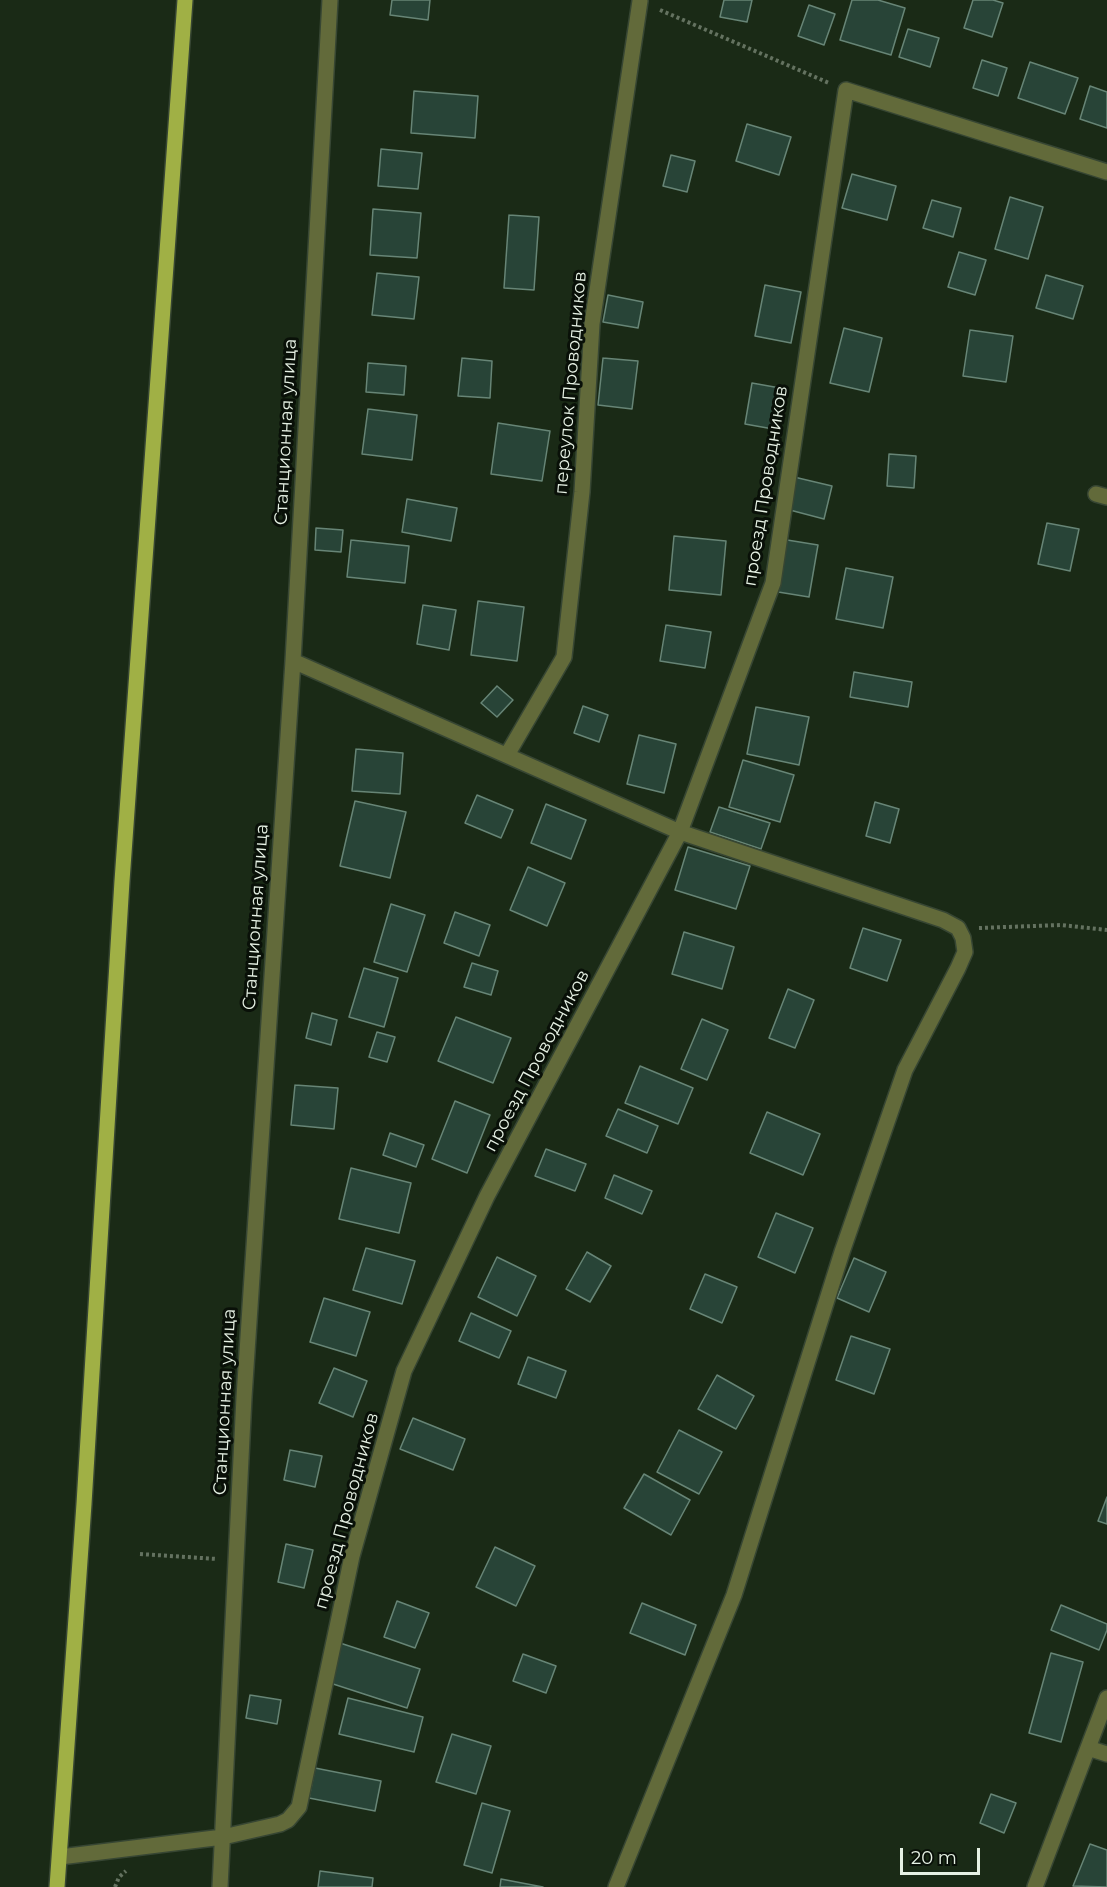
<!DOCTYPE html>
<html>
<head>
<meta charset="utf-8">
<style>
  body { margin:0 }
  #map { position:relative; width:1107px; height:1887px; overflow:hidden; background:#1a2a16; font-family:Montserrat,sans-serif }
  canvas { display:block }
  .scale { position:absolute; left:900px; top:1848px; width:80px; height:27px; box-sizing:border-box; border:3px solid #e6f1e4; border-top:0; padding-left:8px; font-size:18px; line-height:21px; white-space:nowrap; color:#e6f1e4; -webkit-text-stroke:4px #091008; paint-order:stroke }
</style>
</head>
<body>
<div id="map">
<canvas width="1107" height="1887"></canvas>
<div class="scale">20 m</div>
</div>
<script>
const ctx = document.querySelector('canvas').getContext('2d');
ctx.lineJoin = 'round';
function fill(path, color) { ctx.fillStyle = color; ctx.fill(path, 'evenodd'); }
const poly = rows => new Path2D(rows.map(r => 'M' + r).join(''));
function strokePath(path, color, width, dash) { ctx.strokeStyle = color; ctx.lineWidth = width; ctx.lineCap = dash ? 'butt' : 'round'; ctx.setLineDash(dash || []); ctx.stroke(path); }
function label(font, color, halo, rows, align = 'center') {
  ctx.font = font + ' Montserrat,sans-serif'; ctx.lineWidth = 6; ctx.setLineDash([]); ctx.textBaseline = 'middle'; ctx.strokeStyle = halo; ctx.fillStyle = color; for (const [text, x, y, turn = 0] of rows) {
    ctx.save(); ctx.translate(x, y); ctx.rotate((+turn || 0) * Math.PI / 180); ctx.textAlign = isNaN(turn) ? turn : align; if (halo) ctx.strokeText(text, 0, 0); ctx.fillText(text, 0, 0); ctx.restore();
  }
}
const building = poly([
  [392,0,430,0,428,20,390,15,392,0],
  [724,0,752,0,747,22,720,17,724,0],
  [852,0,878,0,905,8,891,55,840,40,852,0],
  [973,0,993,0,1003,3,992,37,964,28,973,0],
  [809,5,835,14,824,45,798,36,809,5],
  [908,29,939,38,930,67,899,57,908,29],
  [982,60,1007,68,998,96,973,88,982,60],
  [1030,62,1078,78,1065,114,1018,98,1030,62],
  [1090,86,1107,92,1107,128,1080,119,1090,86],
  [414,91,478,96,475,138,411,133,414,91],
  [747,124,791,137,779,175,736,161,747,124],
  [381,149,422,153,418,189,378,186,381,149],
  [671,155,695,161,687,192,663,186,671,155],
  [852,174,896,186,887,220,842,208,852,174],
  [1010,197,1043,207,1028,259,995,249,1010,197],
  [932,200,961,208,953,237,923,228,932,200],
  [373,209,421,213,417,258,370,255,373,209],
  [509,215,539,217,534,290,504,288,509,215],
  [959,252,986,260,975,295,948,287,959,252],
  [377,273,419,277,414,319,372,315,377,273],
  [1046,275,1083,286,1073,319,1036,308,1046,275],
  [765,285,801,292,791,343,755,336,765,285],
  [608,295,643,302,638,328,603,322,608,295],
  [844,328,882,338,869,392,830,383,844,328],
  [970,330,1013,336,1006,382,963,376,970,330],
  [462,358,492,361,490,398,458,396,462,358],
  [603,358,638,361,632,409,598,405,603,358],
  [368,363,406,366,404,395,366,392,368,363],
  [752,383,780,388,773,429,745,424,752,383],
  [368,409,417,415,412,460,362,454,368,409],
  [498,423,550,431,542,481,491,474,498,423],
  [889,454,916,456,914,488,887,486,889,454],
  [794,477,832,486,824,519,786,509,794,477],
  [407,499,457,508,451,541,402,532,407,499],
  [1047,523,1079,529,1070,571,1038,564,1047,523],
  [316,528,343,530,341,552,315,550,316,528],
  [674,536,726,541,721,595,669,590,674,536],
  [781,539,818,545,809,597,772,591,781,539],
  [351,540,409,546,405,583,347,577,351,540],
  [846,568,893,577,883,628,836,619,846,568],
  [478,601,524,607,517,661,471,655,478,601],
  [423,605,456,610,449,650,417,644,423,605],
  [666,625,711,632,705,668,660,661,666,625],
  [854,672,912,682,908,707,850,697,854,672],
  [497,686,513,700,497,717,481,703,497,686],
  [583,706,608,715,599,742,574,733,583,706],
  [756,707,809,717,799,765,747,754,756,707],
  [639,735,676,744,664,793,627,784,639,735],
  [356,749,403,753,400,794,352,791,356,749],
  [743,760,794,775,780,822,729,807,743,760],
  [477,795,513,810,501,838,465,823,477,795],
  [355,801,406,812,390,878,340,866,355,801],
  [875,802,899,809,890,843,866,836,875,802],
  [546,804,586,820,571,859,531,843,546,804],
  [719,807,770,823,761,849,710,832,719,807],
  [688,847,750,866,736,909,675,890,688,847],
  [528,867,565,883,547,926,510,910,528,867],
  [391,904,425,915,407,972,374,962,391,904],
  [455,912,490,925,479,956,444,943,455,912],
  [863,928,901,940,887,981,850,968,863,928],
  [684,932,734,947,722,989,672,974,684,932],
  [472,963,498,971,491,995,464,987,472,963],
  [364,968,398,978,384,1027,349,1017,364,968],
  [788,989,814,1000,795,1048,769,1038,788,989],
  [312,1013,337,1020,331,1045,306,1038,312,1013],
  [456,1017,511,1038,493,1083,438,1061,456,1017],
  [702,1019,728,1030,707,1080,681,1069,702,1019],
  [377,1032,395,1037,387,1062,369,1057,377,1032],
  [640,1066,693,1088,678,1124,625,1103,640,1066],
  [295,1085,338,1088,334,1129,291,1125,295,1085],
  [455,1101,490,1115,467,1173,432,1159,455,1101],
  [618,1109,658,1126,647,1153,606,1136,618,1109],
  [767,1112,820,1134,803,1175,750,1153,767,1112],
  [390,1133,424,1145,416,1167,383,1155,390,1133],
  [546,1149,586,1164,575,1191,535,1176,546,1149],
  [351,1168,411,1183,399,1233,339,1219,351,1168],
  [614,1175,652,1191,642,1214,605,1198,614,1175],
  [776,1213,813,1228,795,1273,758,1257,776,1213],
  [366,1248,415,1261,402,1304,353,1290,366,1248],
  [587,1252,611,1266,590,1302,566,1289,587,1252],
  [497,1257,536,1276,517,1316,478,1297,497,1257],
  [854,1258,886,1272,869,1312,837,1298,854,1258],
  [705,1274,737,1287,722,1323,690,1309,705,1274],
  [324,1298,370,1312,356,1356,310,1342,324,1298],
  [471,1313,511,1331,499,1358,459,1341,471,1313],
  [851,1336,890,1349,874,1394,836,1380,851,1336],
  [528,1357,566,1371,556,1398,518,1384,528,1357],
  [334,1368,367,1381,353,1417,319,1403,334,1368],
  [717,1375,754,1396,736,1429,698,1409,717,1375],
  [413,1418,465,1439,453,1470,400,1449,413,1418],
  [679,1430,722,1452,699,1494,657,1472,679,1430],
  [290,1450,322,1456,315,1487,284,1480,290,1450],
  [644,1474,690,1500,671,1535,624,1508,644,1474],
  [1107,1497,1107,1524,1098,1521,1107,1497],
  [286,1544,313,1550,304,1588,278,1582,286,1544],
  [495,1547,535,1566,516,1606,476,1587,495,1547],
  [397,1601,429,1613,415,1648,384,1637,397,1601],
  [642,1603,696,1625,685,1655,630,1633,642,1603],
  [1061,1605,1107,1624,1107,1630,1099,1650,1051,1630,1061,1605],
  [340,1643,420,1669,407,1708,327,1682,340,1643],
  [1051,1653,1083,1662,1061,1742,1029,1733,1051,1653],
  [523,1654,556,1666,546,1693,513,1681,523,1654],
  [250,1695,281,1700,277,1724,246,1718,250,1695],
  [348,1698,423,1717,414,1752,339,1734,348,1698],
  [452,1734,491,1746,476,1794,436,1782,452,1734],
  [315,1768,381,1781,375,1811,309,1798,315,1768],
  [991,1794,1016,1803,1004,1833,980,1823,991,1794],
  [482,1803,510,1811,492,1873,464,1865,482,1803],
  [1090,1844,1107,1850,1107,1887,1073,1886,1090,1844],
  [320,1871,373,1878,372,1887,318,1887,320,1871],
  [501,1879,543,1887,500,1887,501,1879]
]);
fill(building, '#284437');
strokePath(building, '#678576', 1.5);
const minor = poly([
  [1096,494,1107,497],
  [293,661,680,832,943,920,958,928,963,938,965,952,958,968,905,1070,842,1252,734,1595,616,1887],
  [507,755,564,657,582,492,592,324,640,1],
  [1088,1748,1107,1754],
  [60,1857,223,1837,280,1824,288,1820,299,1807,352,1556,404,1371,487,1196,680,832,773,583,846,90,1107,172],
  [220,1887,244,1397,293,661,330,0],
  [1035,1887,1107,1698]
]);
const major = poly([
  [57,1887,84,1504,122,881,185,0]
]);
strokePath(minor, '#374633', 18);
strokePath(major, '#374633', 18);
strokePath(poly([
  [660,10,829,83],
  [979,928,1061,925,1107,930],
  [140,1554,217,1559],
  [115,1887,119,1877,126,1871]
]), '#647260', 4, [3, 3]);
strokePath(minor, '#626a3a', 15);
strokePath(major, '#a0b045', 15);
label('18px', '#e6f1e4', '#091008', [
  ["переулок Проводников",571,383,-85],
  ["Станционная улица",286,432,-87],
  ["проезд Проводников",766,486,-81],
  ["Станционная улица",256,917,-86],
  ["проезд Проводников",537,1061,-62],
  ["Станционная улица",225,1402,-87],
  ["проезд Проводников",347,1511,-75]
]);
</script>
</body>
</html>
